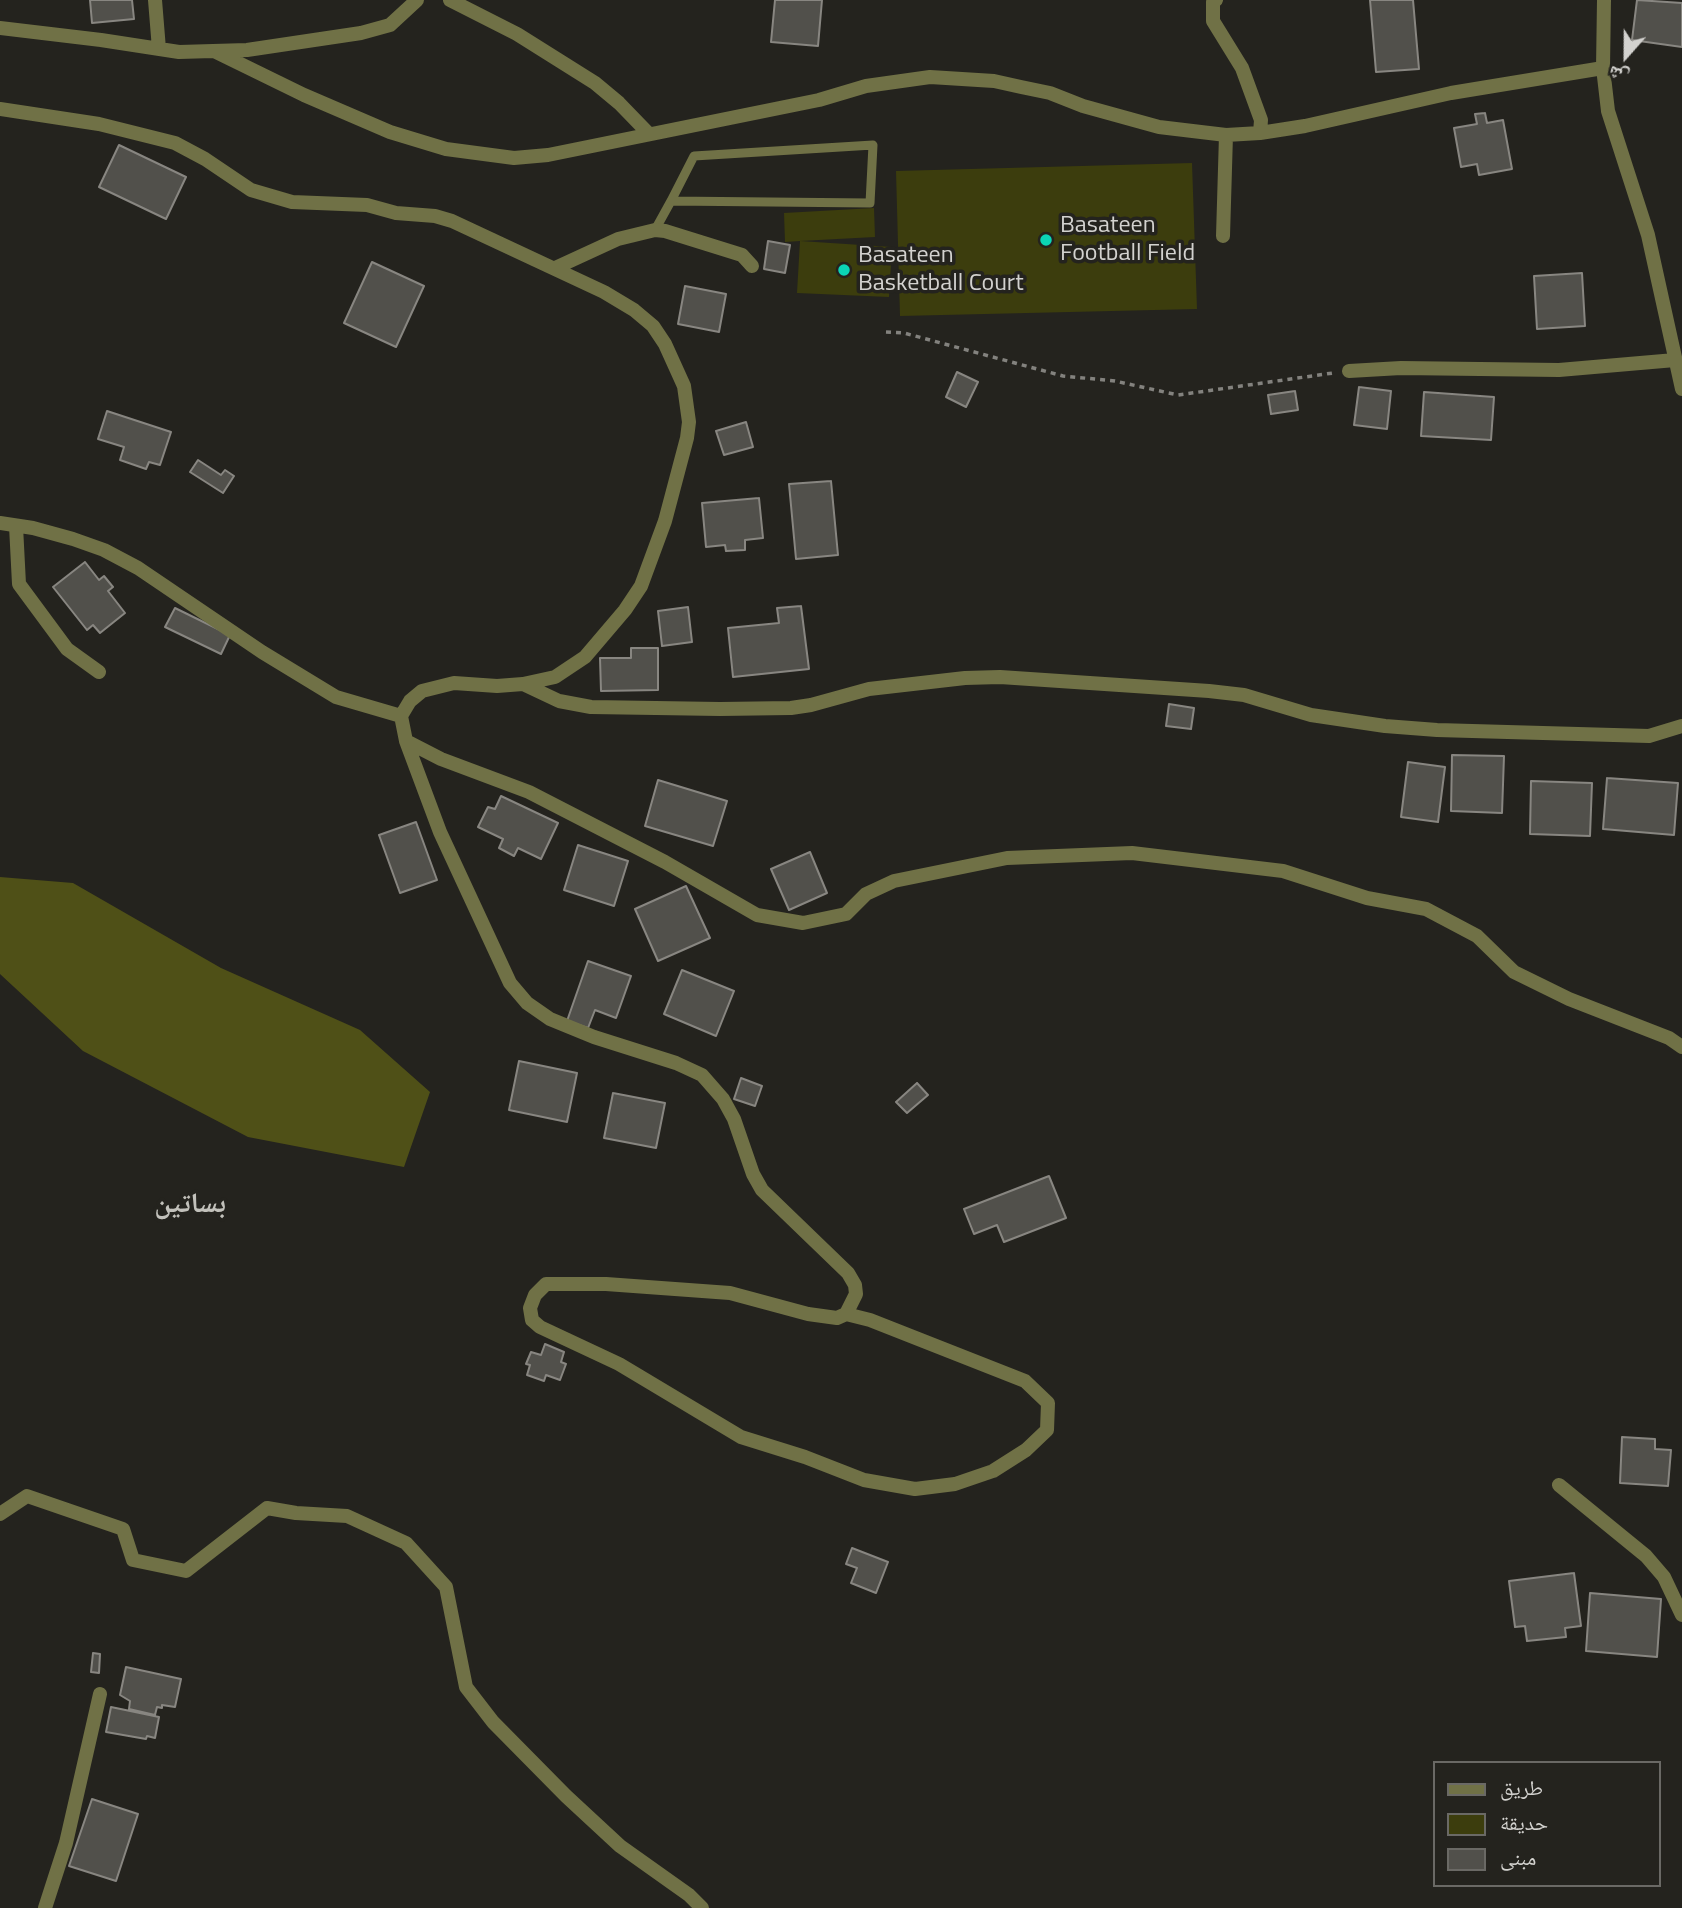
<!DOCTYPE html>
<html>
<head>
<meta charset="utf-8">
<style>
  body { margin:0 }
  #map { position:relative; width:1682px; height:1908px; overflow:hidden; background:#24231e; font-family:"Titillium Web","Noto Naskh Arabic",sans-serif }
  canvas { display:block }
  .legend { position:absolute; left:1433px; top:1761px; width:228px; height:126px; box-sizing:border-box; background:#24231e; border:2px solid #6a6965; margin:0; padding:9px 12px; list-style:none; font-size:21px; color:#d3d2cf }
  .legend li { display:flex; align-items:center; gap:14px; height:35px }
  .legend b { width:35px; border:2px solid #6a6965 }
  .north { position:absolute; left:1591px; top:21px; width:70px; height:70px; -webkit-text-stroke:5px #24231e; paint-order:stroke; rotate:201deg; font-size:19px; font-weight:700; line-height:28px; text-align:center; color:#d3d2cf }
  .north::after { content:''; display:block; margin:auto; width:24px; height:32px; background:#d3d2cf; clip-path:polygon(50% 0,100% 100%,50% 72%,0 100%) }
</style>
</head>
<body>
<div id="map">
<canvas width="1682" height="1908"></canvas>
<ul class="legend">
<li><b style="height:9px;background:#707146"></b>طريق</li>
<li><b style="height:19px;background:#3c3d0d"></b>حديقة</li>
<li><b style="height:19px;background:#51504b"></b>مبنى</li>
</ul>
<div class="north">ش</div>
</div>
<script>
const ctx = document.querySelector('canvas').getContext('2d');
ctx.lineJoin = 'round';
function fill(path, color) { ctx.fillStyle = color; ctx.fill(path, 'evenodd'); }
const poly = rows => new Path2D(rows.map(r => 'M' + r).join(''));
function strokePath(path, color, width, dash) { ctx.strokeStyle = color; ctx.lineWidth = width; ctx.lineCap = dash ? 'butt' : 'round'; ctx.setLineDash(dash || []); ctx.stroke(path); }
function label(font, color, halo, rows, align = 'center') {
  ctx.font = font + ' "Titillium Web","Noto Naskh Arabic",sans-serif'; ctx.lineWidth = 7; ctx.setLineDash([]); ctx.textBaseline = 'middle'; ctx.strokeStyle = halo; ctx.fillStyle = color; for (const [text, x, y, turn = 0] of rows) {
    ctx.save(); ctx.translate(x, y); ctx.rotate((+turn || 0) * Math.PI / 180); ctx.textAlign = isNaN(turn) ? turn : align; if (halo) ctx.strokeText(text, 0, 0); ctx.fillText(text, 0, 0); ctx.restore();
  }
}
fill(poly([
  [1192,163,1197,309,900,316,896,171],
  [874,208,875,237,800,241,892,247,889,297,797,293,800,241,785,242,784,213]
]), '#3c3d0d');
fill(poly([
  [0,877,73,883,221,968,360,1030,430,1092,404,1167,248,1137,83,1051,0,974]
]), '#4f5017');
const building = poly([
  [90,0,132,0,134,19,92,23,90,0],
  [775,0,822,0,818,46,771,42,775,0],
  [1370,0,1413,0,1419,69,1376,72,1370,0],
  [1637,0,1682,3,1682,47,1632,40,1637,0],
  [1485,113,1487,123,1503,120,1512,169,1479,175,1477,164,1461,167,1454,128,1477,124,1475,114,1485,113],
  [119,145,186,177,166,219,99,187,119,145],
  [768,241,790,245,785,273,764,269,768,241],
  [372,262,424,286,396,347,344,323,372,262],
  [1582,273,1585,326,1537,329,1534,276,1582,273],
  [685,286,726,294,719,332,678,324,685,286],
  [957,372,978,382,966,407,946,397,957,372],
  [1359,387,1391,391,1387,429,1354,425,1359,387],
  [1295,391,1298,410,1271,414,1268,395,1295,391],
  [1424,392,1494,397,1491,440,1421,436,1424,392],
  [107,411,171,432,160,465,149,462,146,469,120,460,124,447,98,439,107,411],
  [746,422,753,447,724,455,716,431,746,422],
  [198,460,221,475,225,470,234,476,223,493,190,472,198,460],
  [831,481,838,555,796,559,789,484,831,481],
  [759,498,763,538,745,540,745,550,726,551,725,545,706,547,702,503,759,498],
  [85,562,99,580,104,576,113,587,108,591,125,613,100,633,93,625,87,630,53,587,85,562],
  [801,606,809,669,733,677,728,628,779,623,777,608,801,606],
  [688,607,692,642,662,646,658,611,688,607],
  [175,608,230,635,221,654,165,627,175,608],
  [631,648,658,648,658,690,601,691,600,658,631,658,631,648],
  [1169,704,1194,708,1191,729,1166,726,1169,704],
  [1452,755,1504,756,1502,813,1451,811,1452,755],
  [1408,762,1445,767,1438,822,1401,817,1408,762],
  [1607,778,1678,783,1674,835,1603,829,1607,778],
  [658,780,727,801,713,846,645,826,658,780],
  [1531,781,1592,783,1590,836,1530,834,1531,781],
  [501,796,558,823,541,859,518,848,514,856,499,848,503,839,478,827,488,807,495,809,501,796],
  [416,822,437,880,400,893,379,835,416,822],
  [578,845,628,861,614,906,564,890,578,845],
  [810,852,827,893,789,910,771,869,810,852],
  [686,886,710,938,658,961,635,909,686,886],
  [588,961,631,976,616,1018,595,1010,588,1028,567,1021,588,961],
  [682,970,734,991,716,1036,664,1014,682,970],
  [519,1061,577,1073,567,1122,509,1110,519,1061],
  [741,1078,762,1086,755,1106,734,1099,741,1078],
  [917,1083,928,1095,907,1113,896,1102,917,1083],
  [613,1093,665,1103,656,1148,604,1138,613,1093],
  [1049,1176,1066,1218,1004,1242,997,1225,974,1234,964,1209,1049,1176],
  [545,1344,564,1352,561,1362,566,1364,560,1380,546,1375,544,1381,527,1375,530,1365,526,1364,531,1352,541,1355,545,1344],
  [1622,1437,1655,1439,1655,1449,1671,1450,1668,1486,1620,1483,1622,1437],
  [852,1548,888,1562,876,1593,851,1583,857,1568,846,1564,852,1548],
  [1574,1573,1581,1626,1565,1628,1566,1637,1527,1641,1525,1626,1515,1627,1509,1581,1574,1573],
  [1590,1593,1661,1599,1657,1657,1586,1651,1590,1593],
  [93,1653,100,1654,99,1673,91,1672,93,1653],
  [126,1667,181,1679,175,1707,162,1705,162,1708,157,1707,155,1715,129,1709,130,1701,120,1695,126,1667],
  [111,1707,159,1717,155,1738,147,1736,146,1739,106,1732,111,1707],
  [92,1799,138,1814,116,1881,69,1866,92,1799]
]);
fill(building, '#51504b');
strokePath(building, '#888681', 2);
strokePath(poly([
  [886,332,904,333,1063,376,1115,381,1178,395,1333,373]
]), '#83827e', 3.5, [5, 5]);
strokePath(poly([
  [655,230,671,201,694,156,873,145,870,203,671,201]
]), '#707146', 9);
strokePath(poly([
  [155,0,159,49],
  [450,0,517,34,595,83,619,103,649,134],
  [1216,0,1213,2,1213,21,1242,68,1261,120,1260,133],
  [1604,0,1603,68,1608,111,1648,235,1682,389],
  [0,28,101,40,179,52,247,50,361,33,390,25,417,0],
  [214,51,304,95,390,132,446,149,514,158,548,155,819,100,866,86,930,77,994,81,1021,87,1050,93,1083,106,1159,127,1226,135,1260,133,1305,126,1451,93,1603,68],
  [0,109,99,124,175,143,205,159,251,190,292,202,367,205,396,213,435,216,452,221,604,292,634,310,653,326,665,344,684,386,689,422,687,438,665,521,641,586,625,610,585,657,555,677,523,684,497,686,454,683,422,691,410,701,401,716,406,741,440,832,510,983,527,1003,550,1019,594,1037,676,1063,702,1075,723,1099,734,1119,753,1174,762,1190,848,1273,855,1285,856,1294,846,1314,837,1318,808,1314,730,1293,606,1284,546,1284,535,1295,530,1308,532,1320,540,1327,619,1364,741,1437,805,1457,864,1480,915,1489,955,1484,993,1471,1026,1450,1047,1430,1048,1403,1025,1381,870,1320,846,1314],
  [1223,236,1226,135],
  [555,268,618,239,655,230,665,231,742,255,752,266],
  [1349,371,1401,368,1559,370,1675,360],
  [0,523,33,528,73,539,104,550,138,568,262,652,336,697,401,716],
  [16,526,19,584,67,649,99,672],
  [523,684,559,701,591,707,720,709,791,708,811,705,869,689,965,678,1000,677,1209,691,1244,695,1311,715,1385,726,1437,730,1649,736,1682,726],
  [406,741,441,759,529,792,665,862,757,915,803,923,846,914,866,894,894,881,1007,858,1132,853,1283,871,1367,898,1426,909,1477,936,1514,972,1569,999,1669,1038,1682,1047],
  [1559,1485,1646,1556,1664,1577,1682,1615],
  [0,1514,27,1496,123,1529,133,1560,186,1571,267,1508,296,1513,347,1516,406,1543,446,1587,466,1687,493,1722,566,1796,620,1846,689,1895,702,1908],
  [45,1908,66,1843,100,1694]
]), '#707146', 14);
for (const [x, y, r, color] of [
  [1046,240,7,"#0bd5b5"],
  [844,270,7,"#0bd5b5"]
]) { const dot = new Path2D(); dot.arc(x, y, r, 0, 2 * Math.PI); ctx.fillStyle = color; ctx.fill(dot); strokePath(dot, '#24231e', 2.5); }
label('24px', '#d3d2cf', '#24231e', [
  ["Basateen",1060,226],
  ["Football Field",1060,254],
  ["Basateen",858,256],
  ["Basketball Court",858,284]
], 'left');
label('bold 28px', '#c2c1bb', '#24231e', [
  ["بساتين",190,1205]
]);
</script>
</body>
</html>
